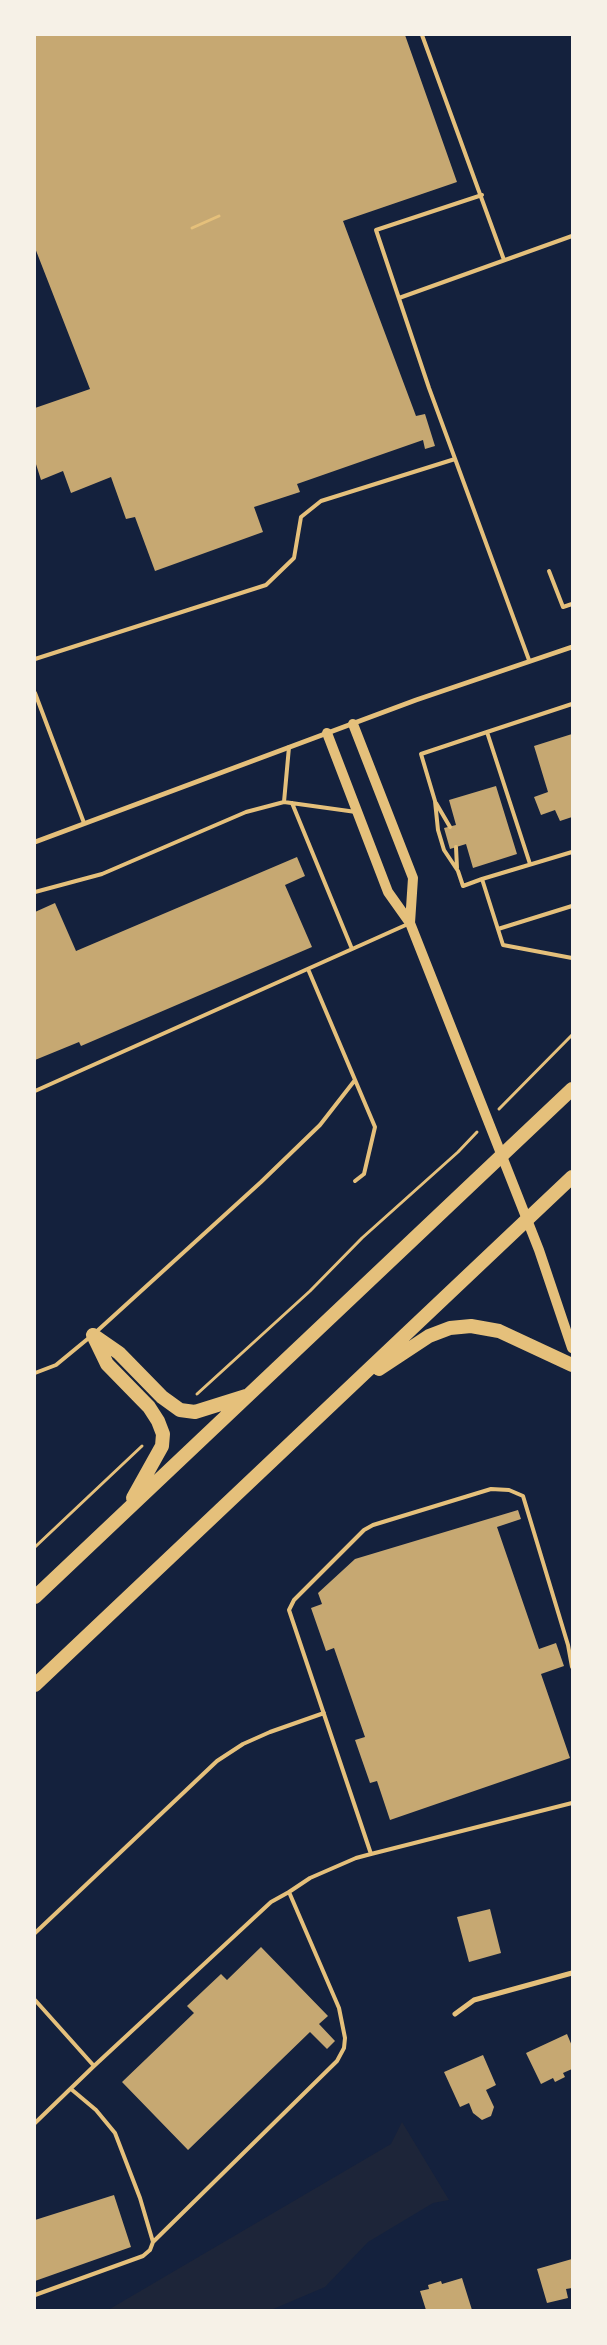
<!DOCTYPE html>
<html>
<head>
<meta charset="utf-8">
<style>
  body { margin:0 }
  #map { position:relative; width:607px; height:2345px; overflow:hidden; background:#14213d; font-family:Figtree,sans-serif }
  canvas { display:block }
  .frame { position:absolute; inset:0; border:36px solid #f6f1e7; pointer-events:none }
</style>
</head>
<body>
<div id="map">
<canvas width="607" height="2345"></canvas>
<div class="frame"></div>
</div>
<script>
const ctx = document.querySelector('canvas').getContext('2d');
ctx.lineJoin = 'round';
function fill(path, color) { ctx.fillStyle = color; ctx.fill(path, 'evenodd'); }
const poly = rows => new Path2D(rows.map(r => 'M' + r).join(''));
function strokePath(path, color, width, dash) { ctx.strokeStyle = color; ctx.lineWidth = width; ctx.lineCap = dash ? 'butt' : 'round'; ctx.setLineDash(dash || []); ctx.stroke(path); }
fill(poly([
  [402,2122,449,2200,433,2203,368,2242,325,2287,271,2310,108,2310,391,2144]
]), '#1d2539');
fill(poly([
  [35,35,405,35,457,182,343,221,416,416,425,414,435,446,425,449,423,440,297,484,300,492,254,507,263,532,155,571,135,517,126,519,111,477,71,493,63,471,41,480,35,461,35,408,90,389,35,248],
  [572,734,572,817,560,821,555,810,541,815,534,797,548,792,534,746],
  [496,786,517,854,473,868,466,844,450,849,444,828,456,825,449,800],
  [297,857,305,876,285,885,312,947,81,1046,79,1042,35,1060,35,912,55,903,76,951],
  [518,1510,521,1519,497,1527,539,1649,556,1643,564,1666,541,1674,570,1758,390,1820,377,1781,370,1783,355,1740,365,1737,334,1648,326,1651,311,1608,322,1604,318,1593,355,1559],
  [490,1909,501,1953,469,1962,457,1917],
  [261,1947,328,2016,319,2024,335,2041,327,2049,310,2032,188,2150,122,2082,194,2013,187,2006,221,1974,227,1980],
  [567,2034,572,2046,572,2069,563,2073,565,2077,555,2082,553,2078,541,2084,526,2053],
  [483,2055,496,2085,486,2090,494,2107,491,2116,482,2120,473,2113,469,2103,460,2107,444,2072],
  [114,2195,131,2247,35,2281,35,2220],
  [572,2259,572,2288,566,2289,568,2298,547,2303,537,2269],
  [462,2278,472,2310,426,2310,420,2291,429,2289,428,2285,441,2281,442,2284]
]), '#c6a872');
strokePath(poly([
  [192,228,219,216],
  [499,1109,572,1035],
  [197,1394,310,1291,362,1238,458,1152,477,1132],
  [35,1547,142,1446]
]), '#e5c07b', 3);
strokePath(poly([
  [422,35,504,260],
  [482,195,376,230,429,388,529,660],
  [399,298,572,236],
  [549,571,563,607,572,604],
  [35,659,266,585,294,558,301,517,321,501,455,459],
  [35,693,84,823],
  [284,802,289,747],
  [292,803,352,949],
  [436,803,450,827],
  [456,847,457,868],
  [572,852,482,879,503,945,572,958],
  [530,864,487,732,572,704],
  [482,879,463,886,458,871,444,850,438,830,435,801,421,754,487,732],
  [35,892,102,874,246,812,284,802,356,812],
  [498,929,572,906],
  [308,969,375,1127,364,1174,355,1181],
  [35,1091,408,924],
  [96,1332,261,1182,320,1125,355,1080],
  [35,1373,56,1365,90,1337],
  [572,1667,568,1645,523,1496,509,1490,491,1489,373,1525,364,1530,294,1600,289,1610,371,1854,572,1803],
  [35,1933,217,1761,243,1744,270,1732,324,1713],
  [35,2000,94,2066],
  [35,2123,94,2066,271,1902,289,1892],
  [153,2242,337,2061,344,2048,345,2038,339,2008,289,1892,310,1878,356,1858,371,1854],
  [35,2295,143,2256,150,2250,153,2242,140,2198,115,2133,96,2110,71,2089]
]), '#e5c07b', 4);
strokePath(poly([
  [35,842,416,700,572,647],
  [455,2014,474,2000,572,1973]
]), '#e5c07b', 5);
strokePath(poly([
  [353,724,413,878,410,923],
  [327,733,388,892,410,923,539,1250,572,1348]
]), '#e5c07b', 10);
strokePath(poly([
  [93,1335,107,1364,149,1407,158,1421,163,1434,162,1446,133,1498],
  [93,1335,119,1353,162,1397,180,1410,195,1412,246,1396],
  [379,1369,429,1336,450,1328,471,1326,499,1331,572,1365],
  [35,1597,572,1089],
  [35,1685,572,1177]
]), '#e5c07b', 14);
</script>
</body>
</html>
